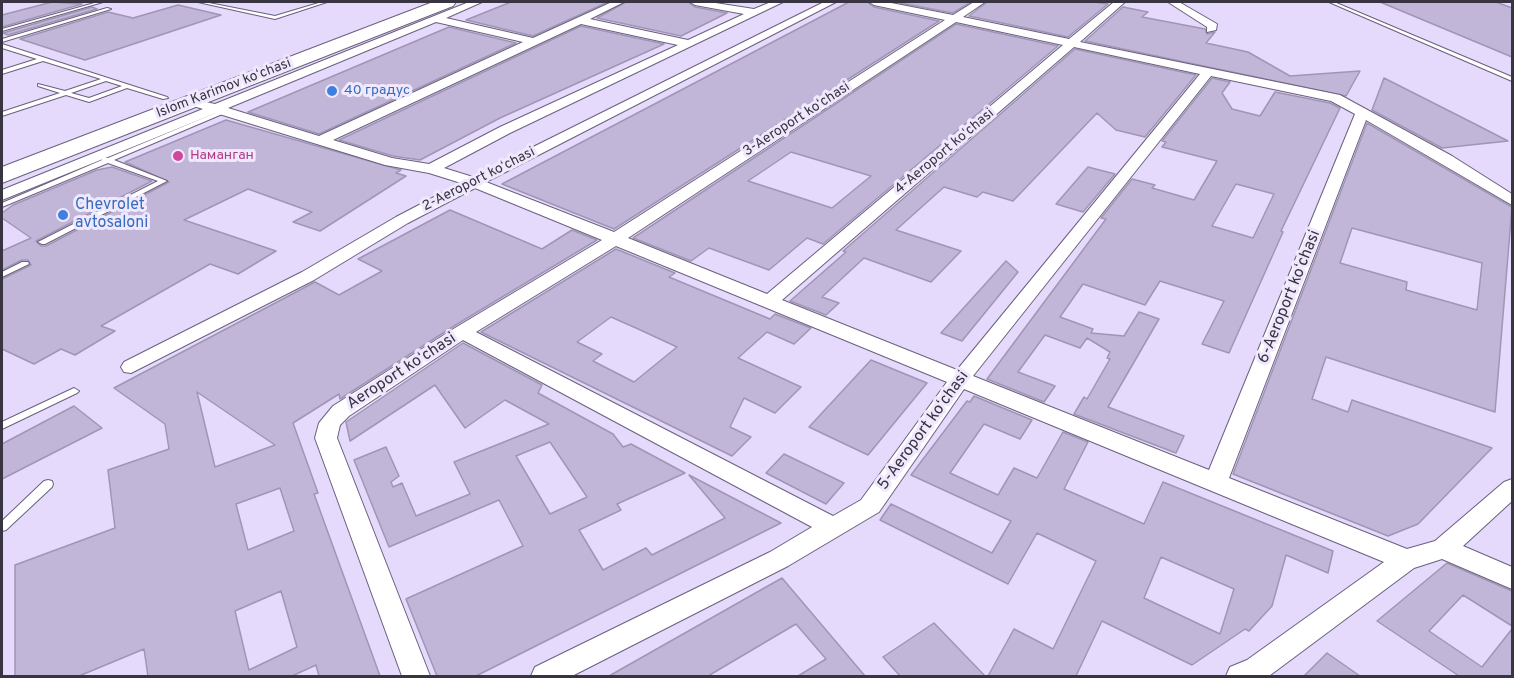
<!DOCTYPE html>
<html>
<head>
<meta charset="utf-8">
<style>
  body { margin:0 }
  #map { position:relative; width:1514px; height:678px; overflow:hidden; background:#e5d9fc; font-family:Overpass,sans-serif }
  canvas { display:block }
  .frame { position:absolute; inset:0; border:3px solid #393442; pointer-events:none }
</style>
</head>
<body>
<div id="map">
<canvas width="1514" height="678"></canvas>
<div class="frame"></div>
</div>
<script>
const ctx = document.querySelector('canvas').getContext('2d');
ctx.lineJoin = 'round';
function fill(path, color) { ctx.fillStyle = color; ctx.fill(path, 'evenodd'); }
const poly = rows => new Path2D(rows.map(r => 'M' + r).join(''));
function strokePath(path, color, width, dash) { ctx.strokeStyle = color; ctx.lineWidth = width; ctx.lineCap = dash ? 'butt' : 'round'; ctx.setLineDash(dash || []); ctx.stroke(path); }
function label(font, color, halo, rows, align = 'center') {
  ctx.font = font + ' Overpass,sans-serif'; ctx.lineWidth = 6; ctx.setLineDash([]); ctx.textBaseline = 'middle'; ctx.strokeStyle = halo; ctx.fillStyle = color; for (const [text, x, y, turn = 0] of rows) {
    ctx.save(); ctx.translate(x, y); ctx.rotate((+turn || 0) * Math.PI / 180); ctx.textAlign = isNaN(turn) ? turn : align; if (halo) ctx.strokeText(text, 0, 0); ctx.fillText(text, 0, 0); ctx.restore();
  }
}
const building = poly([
  [52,2,82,4,2,27,2,15,52,2],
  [511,2,608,2,533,36,466,20,511,2],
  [626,2,688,2,695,7,727,13,681,36,597,18,626,2],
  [849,2,867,2,874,7,939,21,614,229,502,184,849,2],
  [895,2,971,2,953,13,895,2],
  [987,2,1094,2,1108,4,1068,37,969,16,987,2],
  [1380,2,1496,2,1512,8,1512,57,1380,2],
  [178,5,221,15,85,60,20,39,108,12,133,18,178,5],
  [92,7,97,9,8,35,3,33,92,7],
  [1123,7,1148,12,1142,17,1205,29,1207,34,1215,32,1206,43,1248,52,1290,76,1360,71,1346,96,1085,41,1123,7],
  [956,24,1058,46,823,244,807,238,769,270,709,248,691,261,633,238,956,24],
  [791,152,871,176,832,208,748,181,791,152],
  [581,26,664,44,500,118,420,160,393,156,339,140,581,26],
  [449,27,516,43,319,134,248,112,449,27],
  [1075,49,1196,75,1145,137,1116,130,1097,113,1013,201,983,192,977,197,944,187,896,230,961,251,931,282,864,258,822,297,839,303,826,315,790,301,846,252,843,251,1075,49],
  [1212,78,1230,82,1222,93,1232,109,1260,116,1275,92,1330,103,1340,108,1281,231,1283,232,1229,353,1202,344,1224,301,1160,281,1145,305,1083,284,1060,317,1093,329,1091,333,1124,336,1139,312,1159,319,1108,407,1184,436,1176,453,1074,414,1084,397,1087,399,1110,359,1107,358,1110,352,1087,338,1080,348,1045,335,1018,372,1055,386,1044,402,987,379,1106,219,1101,218,1132,179,1155,185,1152,188,1194,200,1217,161,1162,147,1166,142,1162,141,1212,78],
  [1236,184,1274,194,1253,238,1212,226,1236,184],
  [1384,78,1473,123,1508,141,1442,148,1372,110,1384,78],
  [226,120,401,170,396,173,406,176,320,231,293,222,312,212,248,189,184,220,276,251,238,274,210,264,101,326,115,331,75,355,61,349,34,364,2,349,2,279,31,265,28,260,22,260,2,270,2,251,31,238,2,218,2,213,13,205,97,170,112,167,152,181,36,241,41,246,46,246,169,182,125,162,226,120],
  [1367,123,1512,207,1495,412,1326,357,1312,399,1348,412,1352,400,1492,448,1418,524,1388,536,1233,474,1367,123],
  [1352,228,1482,263,1477,310,1406,290,1407,282,1340,263,1352,228],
  [1088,167,1115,174,1083,212,1056,204,1088,167],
  [450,210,542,249,572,230,597,240,454,326,340,399,339,394,293,423,318,493,314,494,380,676,319,676,316,665,292,676,148,676,144,649,79,676,15,676,15,565,115,528,108,470,169,449,165,424,114,388,315,282,339,295,382,271,358,259,450,210],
  [197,392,275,445,215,467,197,392],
  [280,488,294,531,248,550,236,504,280,488],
  [281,591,297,647,249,670,235,611,281,591],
  [616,249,675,273,669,277,770,319,775,314,811,328,794,344,767,332,738,358,801,387,775,413,744,398,730,427,751,437,732,456,481,332,616,249],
  [611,317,636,328,677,347,634,382,593,361,602,354,577,342,611,317],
  [1006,261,1018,272,962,341,941,333,1006,261],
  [463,343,542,385,538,393,613,434,623,447,631,444,685,473,617,504,621,510,579,530,603,570,646,548,652,555,725,518,689,475,781,523,476,676,437,676,406,599,523,546,499,500,389,547,354,460,386,447,399,476,391,482,393,487,402,483,416,516,470,494,454,462,549,424,505,400,465,428,435,385,350,441,346,422,463,343],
  [550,442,587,497,550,514,516,456,550,442],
  [871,360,927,383,868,455,809,427,871,360],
  [974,396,1032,420,1020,439,984,424,950,473,998,495,1014,468,1037,478,1063,432,1088,442,1064,489,1144,524,1163,482,1333,551,1328,573,1286,555,1272,606,1249,631,1245,629,1192,665,1102,621,1076,676,988,676,1014,629,1053,649,1096,561,1037,533,1008,584,880,520,891,504,992,553,1011,521,911,475,967,401,970,402,974,396],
  [1161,557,1234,589,1220,634,1144,598,1161,557],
  [74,406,102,428,2,479,2,444,74,406],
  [784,454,844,483,826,504,766,473,784,454],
  [1447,563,1512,591,1512,626,1463,595,1429,631,1482,667,1512,629,1512,676,1459,676,1377,621,1447,563],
  [782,578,865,676,798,676,826,659,796,624,708,676,609,676,782,578],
  [934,623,985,676,900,676,883,657,934,623],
  [1327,653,1360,676,1304,676,1327,653]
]);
fill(building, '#c2b6d8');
strokePath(building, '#a095b5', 1.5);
const lane = poly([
  [98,2,103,2,2,31,2,29,98,2],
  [198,2,204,2,275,16,322,2,327,2,275,19,198,2],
  [1329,2,1334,2,1512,77,1512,81,1329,2],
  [107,8,111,9,2,42,2,39,107,8],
  [2,44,167,97,168,98,163,99,127,88,89,102,66,95,2,116,2,112,60,93,38,86,38,84,65,91,101,79,43,61,2,74,2,70,37,59,2,48,2,44],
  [106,81,122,86,89,98,71,93,106,81],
  [225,109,228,111,227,112,114,160,167,181,45,244,42,244,38,242,158,181,108,163,2,207,2,203,102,160,102,158,108,158,225,109],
  [22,262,28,262,29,264,2,277,2,272,22,262],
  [74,388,79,391,77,393,2,429,2,422,74,388],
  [48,480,52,481,53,484,52,487,6,530,2,531,2,521,44,481,48,480]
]);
const street = poly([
  [469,2,482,2,446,18,533,38,612,2,624,2,590,19,688,40,744,14,695,5,690,2,709,2,754,9,771,2,783,2,510,133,444,168,473,177,824,2,836,2,486,182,614,232,945,20,874,5,869,2,886,2,953,15,974,2,985,2,963,17,1069,39,1114,2,1125,2,1080,42,1340,95,1452,156,1512,194,1512,205,1366,120,1229,478,1407,549,1435,541,1504,482,1512,479,1512,501,1463,546,1512,567,1512,589,1442,559,1414,568,1269,676,1226,676,1230,667,1247,660,1384,562,964,389,879,512,788,566,572,676,531,676,535,667,770,552,812,527,463,340,349,416,340,425,337,438,430,676,402,676,315,438,319,423,333,406,455,328,602,240,475,188,408,223,314,280,131,373,124,372,121,367,124,362,302,272,396,217,461,183,429,173,385,165,216,113,7,198,2,200,2,190,203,109,187,104,187,98,215,104,469,2],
  [436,22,523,42,319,136,228,108,436,22],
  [956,22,1063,45,767,294,628,238,956,22],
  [581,24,678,45,500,127,429,164,392,158,333,140,581,24],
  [1074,47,1200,74,957,370,782,300,1074,47],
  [1211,76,1331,101,1355,114,1209,470,973,376,1211,76],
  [616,246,947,382,861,500,833,516,476,332,616,246],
  [1168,2,1179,2,1217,24,1216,30,1207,32,1207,27,1168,2]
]);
const highway = poly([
  [433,2,456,2,453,6,2,183,2,167,433,2]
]);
strokePath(lane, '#6b607e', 2);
strokePath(street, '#6b607e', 2);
strokePath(highway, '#6b607e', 2);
fill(lane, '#fff');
fill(street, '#fff');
fill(highway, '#fff');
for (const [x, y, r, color] of [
  [332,91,6,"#3f7fe0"],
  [178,156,6,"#d1479c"],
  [63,215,6,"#3f7fe0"]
]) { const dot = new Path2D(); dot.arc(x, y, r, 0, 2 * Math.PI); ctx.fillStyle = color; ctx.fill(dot); strokePath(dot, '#f0e9fe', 2); }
label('14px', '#393442', '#f0e9fe', [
  ["Islom Karimov koʻchasi",224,89,-21],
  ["3-Aeroport koʻchasi",797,120,-33],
  ["4-Aeroport koʻchasi",945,152,-40],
  ["2-Aeroport koʻchasi",479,180,-27]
]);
label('14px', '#366cbe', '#f0e9fe', [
  ["40 градус",344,91]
], 'left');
label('14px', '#b23c85', '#f0e9fe', [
  ["Наманган",190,156]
], 'left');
label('16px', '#366cbe', '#f0e9fe', [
  ["Chevrolet",75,206],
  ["avtosaloni",75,224]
], 'left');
label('16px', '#393442', '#f0e9fe', [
  ["6-Aeroport koʻchasi",1290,297,-68],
  ["Aeroport koʻchasi",402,372,-33],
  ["5-Aeroport koʻchasi",924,431,-54]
]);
</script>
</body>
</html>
